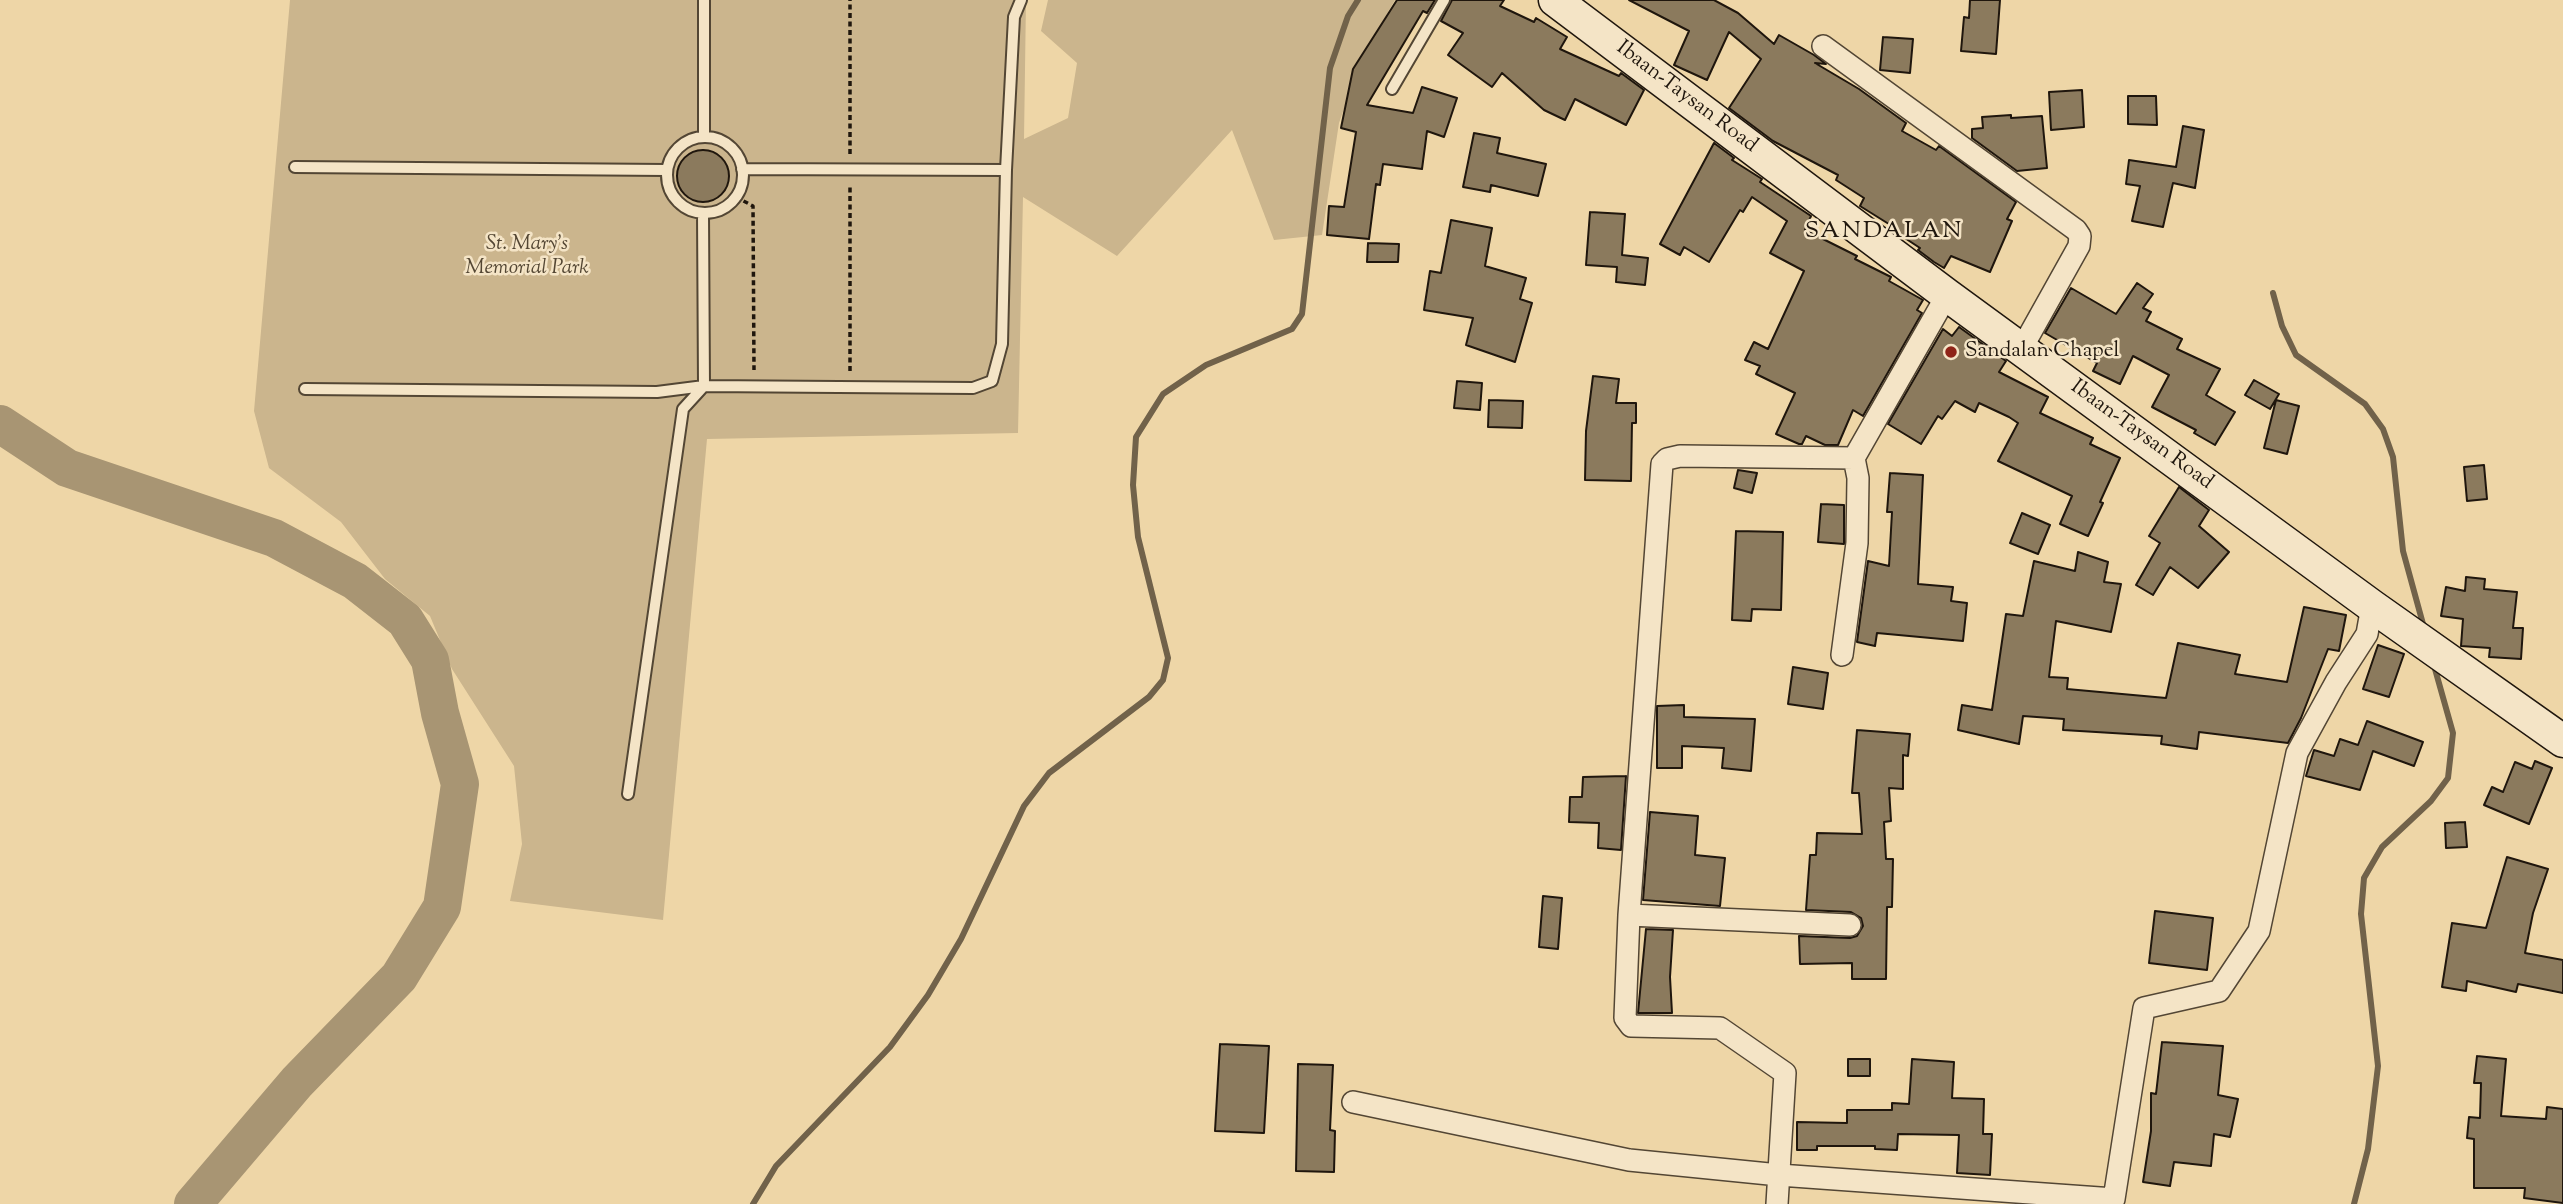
<!DOCTYPE html>
<html>
<head>
<meta charset="utf-8">
<style>
  body { margin:0 }
  canvas { display:block; background:#eed6a7 }
</style>
</head>
<body>
<canvas width="2563" height="1204"></canvas>
<script>
const ctx = document.querySelector('canvas').getContext('2d');
ctx.lineJoin = 'round';
function fill(path, color) { ctx.fillStyle = color; ctx.fill(path, 'evenodd'); }
const poly = rows => new Path2D(rows.map(r => 'M' + r).join(''));
function strokePath(path, color, width, dash) { ctx.strokeStyle = color; ctx.lineWidth = width; ctx.lineCap = dash ? 'butt' : 'round'; ctx.setLineDash(dash || []); ctx.stroke(path); }
function label(font, color, halo, rows, align = 'center') {
  ctx.font = font + ' "Sorts Mill Goudy",serif'; ctx.lineWidth = 5; ctx.setLineDash([]); ctx.textBaseline = 'middle'; ctx.strokeStyle = halo; ctx.fillStyle = color; for (const [text, x, y, turn = 0] of rows) {
    ctx.save(); ctx.translate(x, y); ctx.rotate((+turn || 0) * Math.PI / 180); ctx.textAlign = isNaN(turn) ? turn : align; if (halo) ctx.strokeText(text, 0, 0); ctx.fillText(text, 0, 0); ctx.restore();
  }
}
fill(poly([
  [290,0,1026,0,1024,139,1068,118,1077,63,1041,31,1048,0,1395,0,1362,57,1339,123,1322,235,1274,240,1232,130,1117,256,1023,197,1018,433,707,439,663,920,510,901,522,844,514,766,452,669,430,616,385,579,341,522,269,468,254,411]
]), '#cbb58d');
strokePath(poly([
  [2273,293,2282,326,2296,355,2365,404,2383,429,2393,457,2403,551,2423,624],
  [753,1204,776,1166,890,1047,928,995,961,939,1024,806,1049,773,1149,697,1163,680,1168,658,1138,537,1133,485,1136,437,1163,394,1206,365,1292,329,1302,314,1330,68,1348,16,1358,0],
  [2354,1204,2368,1149,2378,1066,2361,914,2364,878,2382,847,2431,801,2448,778,2453,733,2435,669]
]), '#71624a', 6);
strokePath(poly([
  [0,424,67,468,274,538,355,581,405,620,430,660,440,713,460,784,442,907,399,977,297,1082,193,1204]
]), '#a89573', 38);
const building = poly([
  [1397,0,1435,0,1427,13,1423,11,1367,105,1413,113,1422,87,1457,98,1444,137,1427,131,1422,169,1383,164,1380,185,1376,184,1369,239,1327,235,1329,206,1344,207,1356,132,1341,128,1353,69,1397,0],
  [1452,0,1504,0,1500,6,1534,22,1536,18,1567,37,1560,49,1619,76,1621,73,1644,90,1626,125,1575,99,1565,120,1544,110,1502,73,1492,87,1448,55,1463,33,1441,21,1452,0],
  [1629,0,1714,0,1738,13,1774,44,1779,35,1814,55,1826,64,1815,63,1859,89,1906,123,1902,131,1936,150,1939,146,2016,202,2007,219,2012,221,1990,272,1951,256,1944,268,1934,262,1918,250,1920,248,1891,229,1892,226,1860,206,1864,198,1836,180,1838,175,1773,141,1729,108,1761,59,1729,32,1707,80,1674,65,1689,31,1629,0],
  [1970,0,2000,0,1996,54,1961,51,1964,17,1969,18,1970,0],
  [1883,37,1913,39,1910,73,1880,70,1883,37],
  [2082,90,2084,127,2051,130,2049,92,2082,90],
  [2128,96,2156,96,2157,125,2128,124,2128,96],
  [2011,115,2011,118,2042,116,2047,168,2017,171,1972,138,1972,129,1983,128,1982,117,2011,115],
  [2183,126,2204,130,2195,188,2173,183,2163,227,2132,221,2140,186,2126,184,2129,160,2176,167,2183,126],
  [1474,133,1500,138,1497,153,1546,164,1538,196,1491,185,1490,192,1463,187,1474,133],
  [1714,143,1734,158,1732,160,1762,179,1760,182,1811,216,1805,230,1857,256,1855,259,1891,277,1889,281,1923,300,1917,310,1922,313,1863,416,1853,410,1838,445,1825,445,1806,436,1802,444,1799,444,1776,434,1795,393,1756,374,1760,366,1745,360,1754,342,1768,349,1804,271,1770,253,1787,221,1752,197,1743,212,1740,210,1709,262,1684,247,1680,255,1660,244,1714,143],
  '677 176a26 26 0 1 1 52 0a26 26 0 1 1-52 0Z',
  [1590,212,1625,214,1622,255,1648,258,1645,285,1616,282,1617,267,1586,265,1590,212],
  [1451,220,1492,228,1485,266,1526,278,1520,299,1532,303,1515,362,1466,345,1473,318,1424,310,1430,271,1441,273,1451,220],
  [1368,243,1399,244,1398,262,1367,262,1368,243],
  [2137,283,2153,294,2143,308,2151,312,2146,321,2182,339,2177,349,2220,369,2206,395,2235,412,2215,445,2194,433,2196,430,2152,407,2169,375,2133,356,2120,384,2093,371,2097,363,2045,333,2071,288,2116,314,2137,283],
  [1959,327,2006,361,1999,372,2048,397,2040,413,2093,438,2090,444,2120,458,2100,502,2103,503,2088,536,2060,524,2072,496,1998,461,2018,423,2009,417,1979,403,1975,412,1955,401,1942,419,1938,416,1921,444,1888,424,1943,329,1952,336,1959,327],
  [1593,376,1619,379,1616,403,1636,403,1636,423,1632,423,1631,481,1585,480,1586,431,1593,376],
  [2254,380,2279,394,2270,409,2245,395,2254,380],
  [1457,381,1482,383,1480,410,1454,408,1457,381],
  [1489,400,1523,401,1522,428,1488,427,1489,400],
  [2276,400,2299,406,2287,454,2264,448,2276,400],
  [2484,465,2487,499,2467,501,2464,467,2484,465],
  [1738,470,1757,473,1752,493,1734,488,1738,470],
  [1890,473,1923,475,1918,584,1953,587,1951,601,1967,603,1963,641,1877,633,1875,646,1857,642,1868,561,1889,566,1892,512,1887,512,1890,473],
  [2179,487,2209,510,2199,526,2229,552,2198,588,2170,567,2153,595,2136,585,2160,543,2149,536,2179,487],
  [1821,504,1844,505,1844,544,1818,542,1821,504],
  [2022,513,2050,525,2038,554,2010,543,2022,513],
  [1736,531,1783,532,1781,610,1752,609,1751,621,1732,620,1736,531],
  [2078,552,2108,562,2104,582,2121,584,2111,632,2056,621,2049,677,2068,678,2067,689,2166,698,2178,643,2240,655,2235,674,2287,682,2304,607,2346,615,2339,651,2328,649,2301,718,2288,743,2199,732,2197,749,2161,744,2162,736,2063,730,2064,719,2023,716,2019,744,1958,730,1962,705,1992,710,2006,614,2023,616,2034,561,2075,571,2078,552],
  [2466,577,2485,579,2484,589,2517,592,2513,628,2523,628,2521,659,2489,657,2490,648,2461,646,2463,619,2441,616,2446,587,2465,591,2466,577],
  [2378,645,2404,654,2389,697,2363,689,2378,645],
  [1793,667,1828,673,1823,709,1788,704,1793,667],
  [1684,705,1684,717,1755,719,1751,771,1722,768,1724,748,1682,746,1682,768,1657,768,1657,706,1684,705],
  [2367,721,2423,742,2414,766,2373,751,2360,790,2306,776,2314,750,2334,756,2340,739,2358,745,2367,721],
  [1857,730,1910,734,1908,756,1903,755,1903,789,1889,788,1891,821,1884,822,1886,859,1893,859,1892,907,1887,907,1886,979,1852,979,1852,963,1800,964,1799,936,1850,938,1857,936,1863,926,1861,918,1851,912,1806,910,1810,855,1816,855,1817,833,1862,834,1859,793,1852,793,1857,730],
  [2535,761,2552,768,2529,824,2484,805,2492,787,2503,792,2515,762,2532,769,2535,761],
  [1626,776,1621,850,1598,848,1599,823,1569,822,1570,797,1582,797,1583,777,1626,776],
  [1650,812,1698,816,1695,855,1725,858,1720,906,1643,900,1650,812],
  [2465,822,2467,847,2446,848,2445,823,2465,822],
  [2507,857,2548,869,2533,913,2525,953,2563,960,2563,993,2518,984,2516,992,2467,981,2466,991,2442,987,2452,923,2486,928,2507,857],
  [1543,896,1562,898,1558,949,1539,947,1543,896],
  [2155,911,2213,918,2207,970,2149,963,2155,911],
  [1646,929,1673,930,1670,977,1672,1013,1638,1013,1646,929],
  [2162,1042,2223,1046,2218,1095,2238,1099,2230,1137,2214,1134,2211,1166,2174,1162,2170,1186,2143,1182,2151,1131,2151,1093,2156,1094,2162,1042],
  [1220,1044,1269,1046,1264,1133,1215,1131,1220,1044],
  [2477,1056,2506,1059,2501,1116,2546,1119,2547,1107,2563,1109,2563,1203,2524,1198,2525,1188,2474,1188,2474,1139,2467,1138,2469,1117,2480,1118,2481,1083,2474,1083,2477,1056],
  [1848,1059,1870,1059,1870,1076,1848,1076,1848,1059],
  [1912,1059,1954,1062,1952,1098,1984,1099,1983,1134,1992,1134,1990,1175,1957,1173,1959,1135,1898,1134,1897,1150,1875,1149,1875,1146,1817,1146,1817,1150,1797,1150,1797,1122,1847,1123,1847,1110,1892,1110,1892,1103,1909,1104,1912,1059],
  [1298,1064,1333,1065,1330,1130,1335,1131,1334,1172,1296,1171,1298,1064]
]);
fill(building, '#8b7a5d');
strokePath(building, '#1f160d', 2);
const service = poly([
  [1392,89,1444,0],
  [704,137,704,0],
  '667 175a38 38 0 1 1 76 0a38 38 0 1 1-76 0Z',
  [295,167,666,170],
  [742,169,1006,170],
  [305,389,657,392,704,386,973,388,992,381,1002,344,1006,170,1014,17,1021,0],
  [628,794,683,409,704,386,703,213]
]);
const minor = poly([
  [1823,46,2076,230,2080,236,2079,246,2022,348],
  [1842,655,1857,543,1858,478,1854,458],
  [1629,915,1850,925],
  [1353,1102,1629,1160,1779,1175,2114,1199,2144,1008,2219,991,2259,931,2297,753,2336,682,2367,634,2372,606],
  [1777,1204,1785,1073,1720,1028,1631,1026,1625,1018,1629,915,1662,464,1667,459,1680,456,1854,458,1947,295]
]);
const secondary = poly([
  [1555,0,1947,295,2372,606,2563,741]
]);
strokePath(service, '#534634', 14);
strokePath(minor, '#534634', 24);
strokePath(secondary, '#1f160d', 35);
strokePath(poly([
  [850,154,850,0],
  [736,197,753,206,754,370],
  [850,371,850,186]
]), '#1f160d', 3.5, [5, 3.5]);
strokePath(service, '#f4e4c6', 10);
strokePath(minor, '#f4e4c6', 21);
strokePath(secondary, '#f4e4c6', 32);
for (const [x, y, r, color] of [
  [1951,352,7,"#8f2418"]
]) { const dot = new Path2D(); dot.arc(x, y, r, 0, 2 * Math.PI); ctx.fillStyle = color; ctx.fill(dot); strokePath(dot, '#f4e4c6', 2.5); }
label('21px', '#1f160d', '#f4e4c6', [
  ["Ibaan-Taysan Road",1686,98,37],
  ["Ibaan-Taysan Road",2141,436,36]
]);
label('italic 21px', '#534633', '#f4e4c6', [
  ["St. Mary's",527,245],
  ["Memorial Park",527,269]
]);
label('21px', '#1f160d', '#f4e4c6', [
  ["Sandalan Chapel",1965,352]
], 'left');
ctx.letterSpacing = '2px';
label('24px', '#1f160d', '#f4e4c6', [
  ["SANDALAN",1884,233]
]);
ctx.letterSpacing = '0px';
</script>
</body>
</html>
